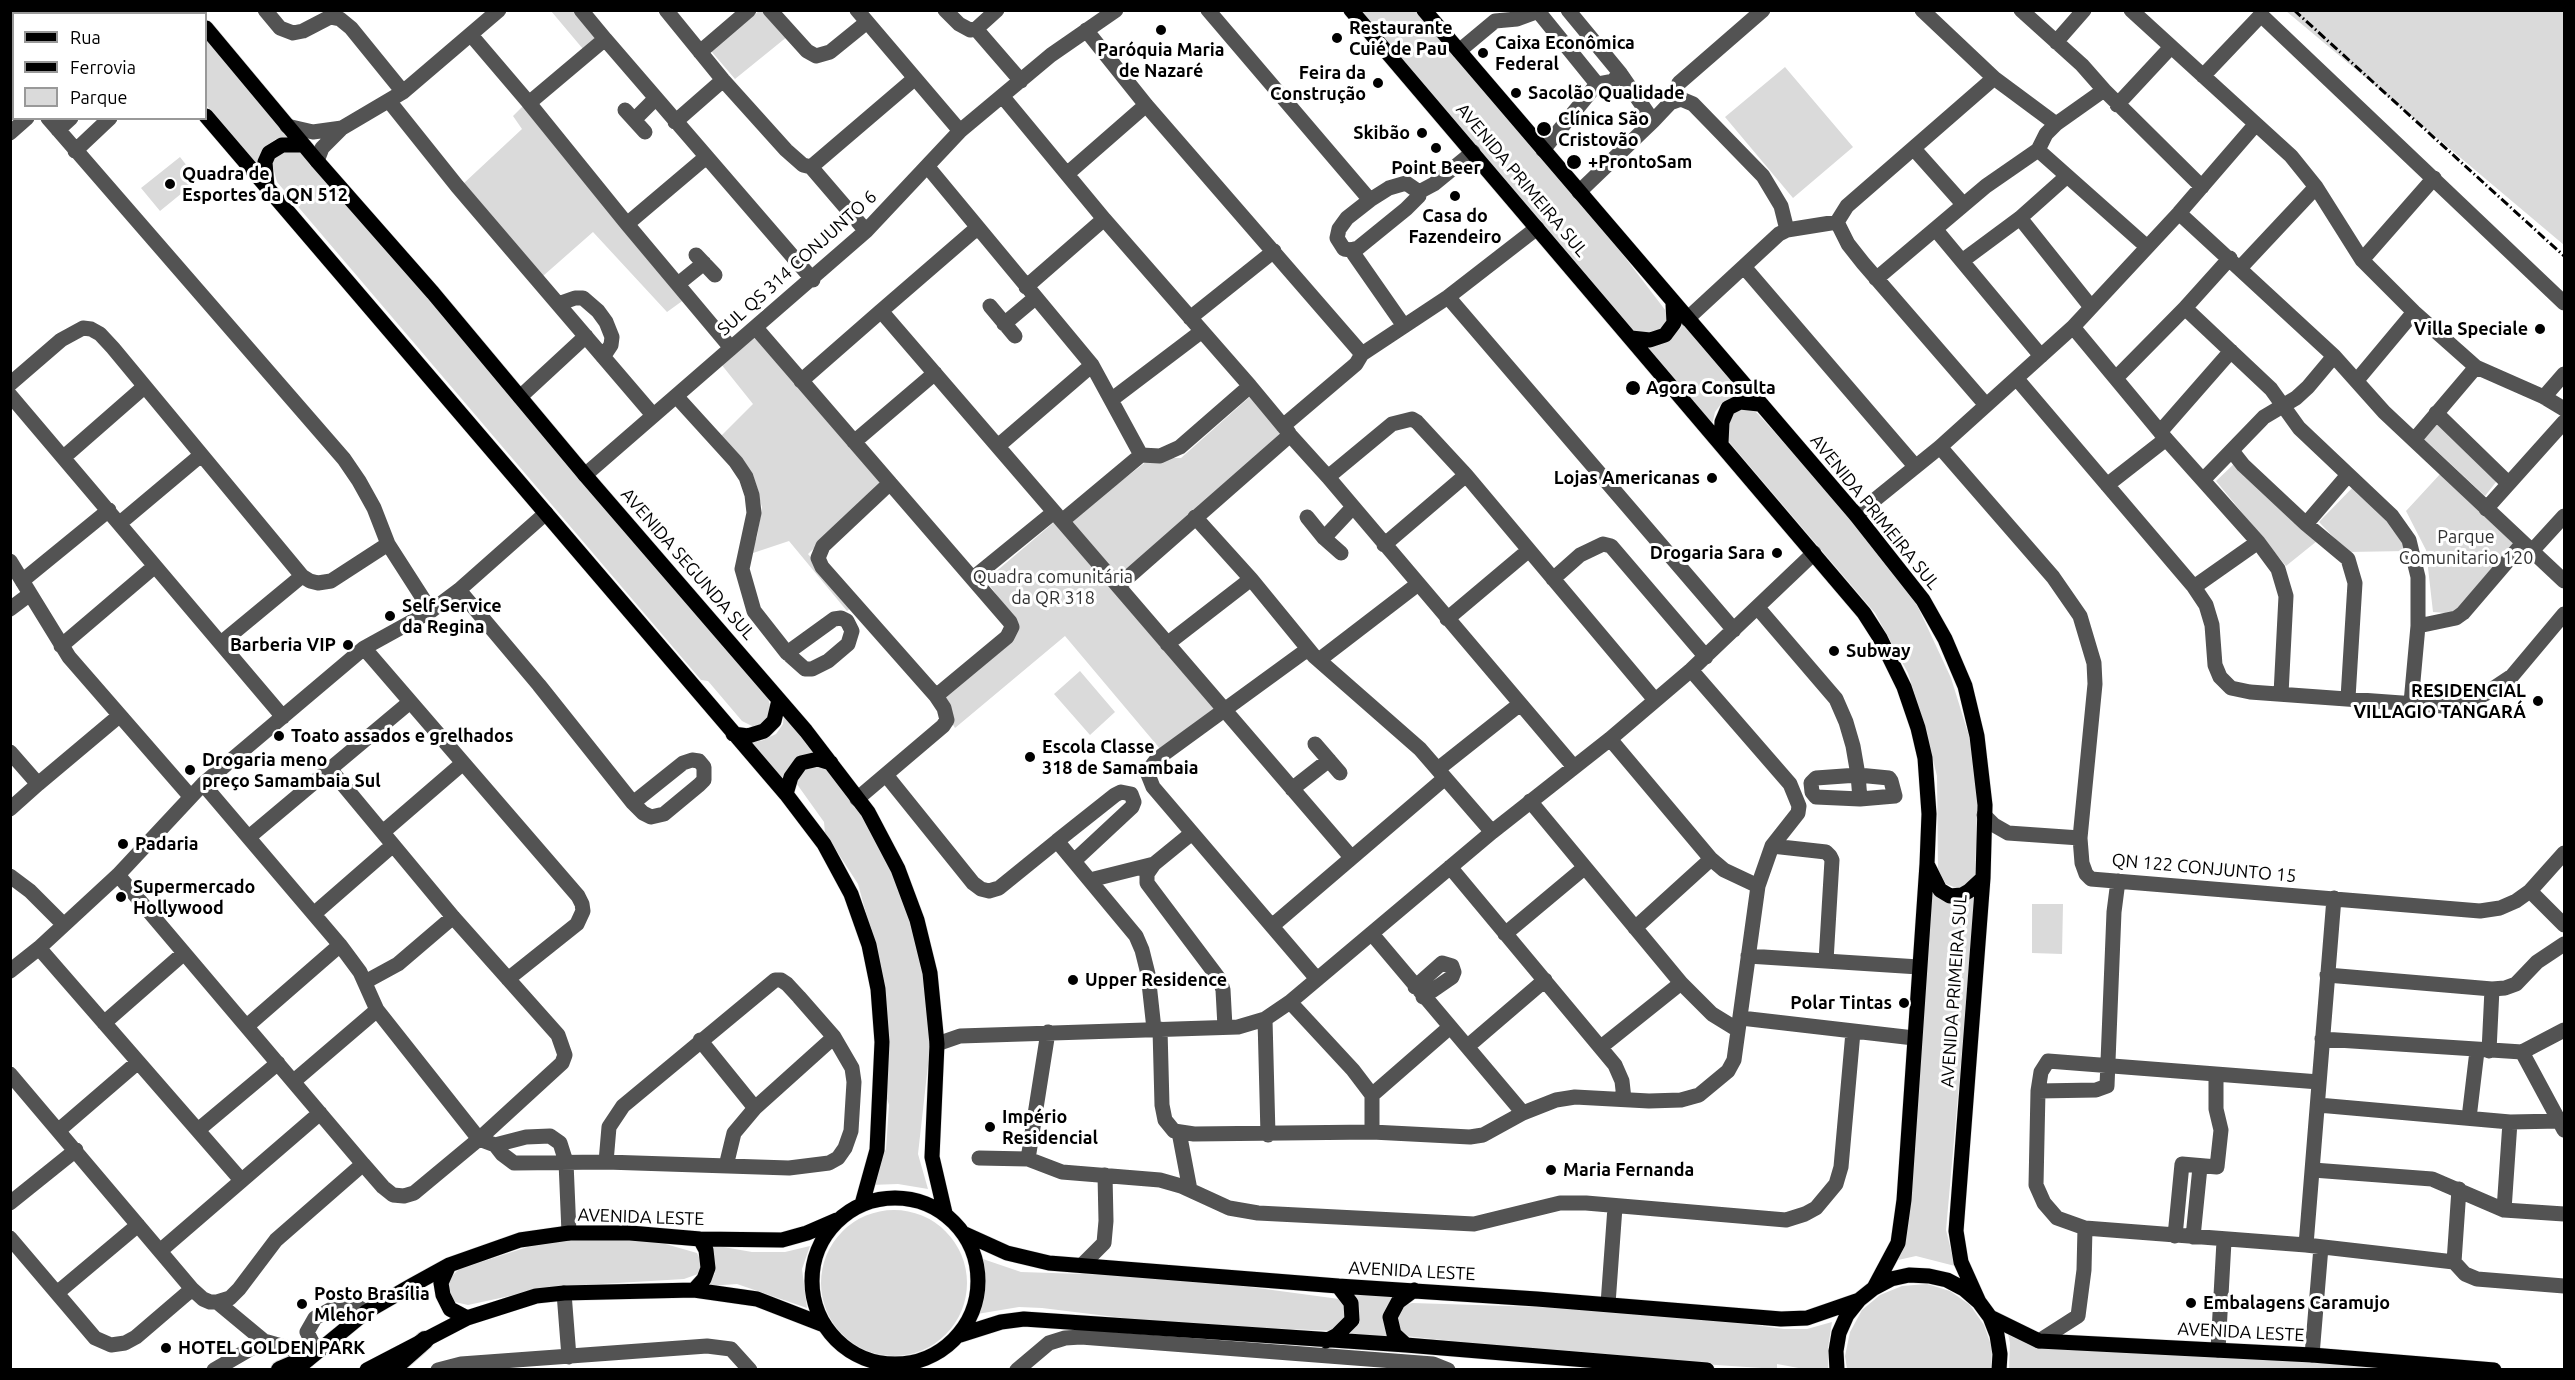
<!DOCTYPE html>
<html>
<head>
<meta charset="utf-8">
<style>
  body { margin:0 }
  #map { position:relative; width:2575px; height:1380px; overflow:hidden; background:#fff; font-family:Ubuntu,sans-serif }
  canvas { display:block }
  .frame { position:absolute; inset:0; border:12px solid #000; pointer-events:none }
  .legend { position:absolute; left:12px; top:12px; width:195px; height:108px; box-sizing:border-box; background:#fff; border:2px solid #999; margin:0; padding:8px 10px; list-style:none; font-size:18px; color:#000 }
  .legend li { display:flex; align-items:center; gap:12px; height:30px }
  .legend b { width:30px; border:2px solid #999 }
</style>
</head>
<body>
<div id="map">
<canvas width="2575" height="1380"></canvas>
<div class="frame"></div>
<ul class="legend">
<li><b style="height:8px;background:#000"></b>Rua</li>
<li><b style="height:8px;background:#000"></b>Ferrovia</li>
<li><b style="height:16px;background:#dadada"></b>Parque</li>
</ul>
</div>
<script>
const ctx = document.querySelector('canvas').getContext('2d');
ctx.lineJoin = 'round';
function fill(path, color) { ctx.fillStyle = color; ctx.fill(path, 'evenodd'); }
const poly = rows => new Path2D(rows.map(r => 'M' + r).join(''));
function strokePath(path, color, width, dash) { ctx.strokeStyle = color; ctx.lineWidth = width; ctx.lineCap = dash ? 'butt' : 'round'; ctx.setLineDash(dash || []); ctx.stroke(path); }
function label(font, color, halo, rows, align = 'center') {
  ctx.font = font + ' Ubuntu,sans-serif'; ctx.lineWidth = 6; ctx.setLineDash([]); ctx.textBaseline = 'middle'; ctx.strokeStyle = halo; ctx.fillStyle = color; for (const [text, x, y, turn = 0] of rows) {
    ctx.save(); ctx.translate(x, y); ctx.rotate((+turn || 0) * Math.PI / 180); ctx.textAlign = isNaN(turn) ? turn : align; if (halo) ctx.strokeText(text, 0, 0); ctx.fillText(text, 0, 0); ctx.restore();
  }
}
fill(poly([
  [125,11,183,11,186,13,128,13],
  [551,11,574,11,595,38,583,49],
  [759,11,776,11,793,32,735,79,711,51],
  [1360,11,1422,11,1543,150,1669,315,1663,332,1641,334,1633,331],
  [2286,11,2564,11,2564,245,2341,57],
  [206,37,292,138,276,139,269,144,263,151,258,167,206,105],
  [1785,67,1853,147,1793,198,1725,117],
  [524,105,685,299,667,312,593,232,543,276,463,184,522,129,513,116],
  [296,147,433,299,768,698,772,712,765,724,756,728,742,721,708,681,701,680,277,182,271,160,278,150],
  [180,157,198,180,160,211,141,188],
  [1682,323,1747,396,1736,396,1721,404,1715,412,1712,425,1641,343,1660,344,1681,328],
  [756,335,883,483,808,554,852,607,847,611,789,541,750,554,757,537,762,507,752,476,720,437,753,404,721,364],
  [1254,393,1287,433,1118,582,1069,521,1151,458,1181,458],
  [1748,406,1758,414,1857,523,1917,605,1951,678,1969,736,1978,781,1975,876,1967,885,1959,889,1946,884,1938,871,1937,776,1925,728,1908,673,1875,613,1724,436,1728,413],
  [2442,418,2500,477,2485,496,2423,438],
  [2235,463,2317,541,2286,566,2216,481],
  [2442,472,2521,545,2458,614,2433,612,2426,550,2406,511],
  [2356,484,2389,518,2407,551,2348,552,2319,522],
  [1059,518,1229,710,1166,756,1065,636,955,728,938,699,1018,625,986,580],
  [1080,671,1115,712,1090,735,1054,694],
  [784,712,818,753,784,782,750,741,761,741,776,734,783,724],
  [805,764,828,767,858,804,892,866,923,962,930,1019,929,1056,918,1154,928,1189,898,1184,870,1185,886,1149,889,1105,885,1092,875,946,858,884,825,833,824,822,794,780],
  [1930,887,1976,894,1946,1230,1955,1266,1916,1256,1898,1260,1905,1240],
  [2032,904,2063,904,2062,954,2032,953],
  '821 1283a73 73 0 1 1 146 0a73 73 0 1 1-146 0Z',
  [577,1239,655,1241,697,1253,703,1266,698,1274,684,1279,551,1287,468,1305,455,1302,446,1292,451,1277,459,1269,540,1243],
  [712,1245,752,1252,785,1252,810,1246,802,1269,807,1308,737,1284,708,1286,715,1273],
  [980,1258,1021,1272,1176,1277,1339,1299,1346,1310,1346,1317,1335,1331,1172,1324,1042,1308,1019,1307,977,1314,983,1287],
  [1927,1284,1950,1291,1970,1305,1984,1325,1992,1348,1991,1369,1847,1369,1845,1356,1850,1332,1862,1310,1880,1295,1902,1286],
  [1348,1292,1397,1297,1392,1341,1348,1338,1357,1322],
  [1412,1303,1541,1307,1726,1321,1784,1329,1807,1329,1832,1322,1828,1348,1828,1369,1804,1369,1777,1364,1777,1369,1610,1358,1405,1336,1401,1332,1396,1314,1406,1305],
  [2007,1329,2026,1334,2484,1369,2009,1369,2010,1343]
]), '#dadada');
const major = poly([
  [117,10,119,14],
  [191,10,193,14],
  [1351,10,1864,613,1880,638,1904,687,1918,728,1925,758,1929,814,1927,864,1904,1200,1898,1243,1874,1288],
  [1424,10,1856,515,1923,600,1945,639,1965,686,1977,736,1985,805,1983,878,1956,1231,1961,1262,1979,1302],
  [206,28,317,161,433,293,585,475,806,731,868,812,898,869,917,920,930,973,937,1044,932,1157,945,1213],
  [206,116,786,794,824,844,851,894,869,945,878,989,882,1042,877,1150,862,1204],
  [267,187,265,162,269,153,282,145,303,145],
  [1631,338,1650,340,1665,335,1674,323,1673,303],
  [1721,443,1722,422,1728,408,1740,402,1759,404],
  [733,734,748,736,764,731,774,721,779,700],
  [786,794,791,777,801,763,818,759,831,763],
  [1928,866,1940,890,1950,896,1962,895,1969,891,1983,878],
  '812 1281a83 83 0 1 1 166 0a83 83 0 1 1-166 0Z',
  [965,1234,1007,1253,1049,1263,1338,1286,1537,1299,1781,1319,1807,1318,1859,1300],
  [449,1265,441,1283,443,1295,450,1309,467,1318],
  [694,1290,704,1279,708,1268,706,1250,700,1239],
  [1990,1317,2039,1341,2312,1355,2494,1370],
  [960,1335,1001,1322,1024,1319,1406,1345,1707,1370],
  [1326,1341,1337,1335,1352,1320,1351,1303,1338,1286],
  [1406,1345,1394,1334,1390,1317,1398,1302,1414,1290],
  [299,1367,366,1312,411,1286,449,1265,520,1240,569,1233,630,1233,700,1239,782,1240,807,1233,837,1220],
  [367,1370,467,1318,536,1296,564,1293,694,1290,757,1299,824,1325],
  [1837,1370,1836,1351,1839,1333,1847,1315,1859,1300,1874,1288,1891,1279,1909,1275,1929,1276,1947,1280,1964,1289,1979,1302,1990,1317,1997,1335,2000,1354,1999,1370]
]);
const highway = poly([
  [280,1370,306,1359],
  [391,1370,425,1340]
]);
strokePath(major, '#dbdbdb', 16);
strokePath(highway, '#dbdbdb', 20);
strokePath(poly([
  [265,10,280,28,293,33,303,31,330,17,340,19,351,28,403,92],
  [581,10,605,39],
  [666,10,723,80,786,150,803,165,811,167,914,79],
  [770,10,807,51,816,56,830,52,867,22],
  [857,10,960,131],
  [945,10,959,24,970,30,976,29,997,10],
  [1208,10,1370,200],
  [1537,10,1597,84,1613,81,1620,73],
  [1568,10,1620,73,1653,121,1670,103,1681,99,1693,104,1763,176,1781,206,1787,230],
  [1922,10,1994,78,1847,206,1837,222,1848,244,1863,263,1986,405],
  [2021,10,2082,65,2104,90],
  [2131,10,2291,156,2316,187,2362,260,2414,312,2476,367,2544,397,2564,409],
  [976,29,1021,81],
  [1086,30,1146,105,1362,354,1356,364,1283,426],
  [471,35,529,103],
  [2056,42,2084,10],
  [1459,51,1495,21,1517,19,1536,12],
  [700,52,749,10],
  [10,74,14,78],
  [2203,76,2261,15,2564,303],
  [1994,78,2056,124,2046,134,2038,150],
  [1679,83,1763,10],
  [1003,97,1104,219,1250,386],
  [389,101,457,186,653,415],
  [2117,105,2171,47],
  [625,110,645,132],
  [48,118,344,459,359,481,374,508,388,544],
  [634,120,655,99],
  [675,122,723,80],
  [2056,124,2104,90,2202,187],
  [287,126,313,132,342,128],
  [58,130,71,118],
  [10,133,27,118],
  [1914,149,1963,204],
  [1543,150,1597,84],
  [75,151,110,118],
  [317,161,322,148,342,128,403,92,499,10],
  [927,166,1092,365,1141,455,1062,521],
  [811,167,866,231],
  [1067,174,1146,105],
  [1419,192,1406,183,1389,188,1370,200,1347,218,1339,229,1337,238,1344,249,1351,250,1358,248,1406,209,1419,196,1419,192,1434,184,1473,152],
  [1579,192,1653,121],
  [2179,213,2334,356,2384,412,2564,581],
  [2020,218,2091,307],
  [627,224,705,158],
  [1936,230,2041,356],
  [1351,250,1404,326],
  [696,255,715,275],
  [2230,258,2185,308,2271,389,2299,428,2392,516,2409,540,2418,577,2418,626,2411,703],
  [2362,260,2434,178],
  [1962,261,2020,218,2066,177],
  [1745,268,1915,466],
  [2240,268,2316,187],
  [1876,279,1986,186,2038,150,2146,246],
  [678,284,704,263],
  [1026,287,1104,219],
  [1448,297,1734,630],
  [558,304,575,298,583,298,598,311,606,322,612,337,611,345,603,357],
  [990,306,1015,336],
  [881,311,977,228],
  [1190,318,1274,251],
  [1687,319,1779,234,1787,230,1837,222],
  [1004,324,1035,298],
  [2073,327,2166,439,2258,542,2278,569,2286,596,2281,694],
  [756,328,1010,622,1012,627,1007,637,936,696],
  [731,348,627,224,529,103,605,39,813,280],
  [1362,354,1448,297,1537,228],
  [2116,378,2185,308],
  [2017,379,2194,587,2206,605,2212,625,2215,665,2220,677,2231,688,2250,692,2443,706,2466,703,2485,694,2512,676,2564,614],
  [2358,379,2414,312],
  [801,381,881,311,1118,586],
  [10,384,61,340,83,328,91,329,100,334,113,348,302,576,310,581,318,583,331,581,388,544,431,611],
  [10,395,283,717],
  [676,396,736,462,746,477,752,495,754,513,742,569,754,611,787,653,805,669,812,669,828,661,848,644,852,631,847,621,841,618,834,619,787,653],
  [520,397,586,336],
  [2544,397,2564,374],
  [1111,400,1202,331],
  [2436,413,2508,483],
  [2160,432,2231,351],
  [2414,440,2476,367],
  [854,442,935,373],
  [998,446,1092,365],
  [1940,447,2053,577,2080,616,2094,663,2095,684,2080,838,2082,863,2086,874,2091,879,2480,911,2500,908,2516,901,2530,891,2564,853],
  [2232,451,2243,465,2306,524,2348,559,2355,583,2348,698],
  [1141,455,1160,456,1180,447,1250,386,1289,433],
  [64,457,144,387],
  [585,475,866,231,960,131,1051,55,1116,10],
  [1328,477,1290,435,1118,586,1351,857],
  [2204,479,2264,417,2296,398,2308,387,2334,356],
  [2107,485,2166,439],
  [2486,509,2564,422],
  [1856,515,1940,447,2073,327,2179,213,2255,125],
  [1195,517,1251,579,1314,656,1420,749,1492,832],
  [1307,517,1324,538,1341,553],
  [120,523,201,455],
  [2306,524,2348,475],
  [1324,538,1353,507],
  [1384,545,1466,475],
  [2532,551,2564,516],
  [10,561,69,657,190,796],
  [973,578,1054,512],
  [1553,579,1580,555,1603,544,1611,546,1706,657],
  [22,581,109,510],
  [2194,587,2258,542],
  [459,590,539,685,633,803,643,813,651,817,664,814,699,785,704,780,704,767,699,761,692,760,683,763,633,803],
  [1758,608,1836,699,1846,722,1853,746,1858,775,1860,799,1816,797,1812,792,1811,783,1816,778,1858,775,1889,778,1891,781,1895,796,1860,799],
  [10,609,30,594],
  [1447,619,1529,550],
  [2418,626,2456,618,2463,613,2523,543],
  [221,643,302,576],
  [1167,644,1251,579],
  [61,646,155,566],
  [364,648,578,896,582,904,583,911,577,924,508,979],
  [1308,649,1157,759,1147,772,1153,787,1317,979],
  [1319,660,1418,584],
  [1610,739,1711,859,1724,870,1758,886],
  [1315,744,1340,773],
  [10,752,38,784,119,716],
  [1574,767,1328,477,1392,424,1412,419,1417,422,1466,475,1655,700],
  [330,769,410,702],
  [1438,769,1520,704],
  [886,775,973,883,981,889,989,891,999,888,1057,841,1136,936,1142,950,1148,974,1154,1029],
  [203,784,340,945,360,972,377,1010,479,1139,495,1145,502,1154,514,1163,606,1162,789,1168,829,1163,838,1158,845,1148,851,1131,854,1082,852,1068,834,1037,799,997,787,984,781,980,775,980,623,1106,609,1127,606,1162],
  [1292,789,1329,760],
  [857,799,943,726,947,720,944,708,936,696,822,567,818,558,823,546,890,483],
  [1530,801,1681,983,1712,1014,1738,1030],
  [10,809,38,784],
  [1984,815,1994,825,2008,833,2080,838],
  [383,832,463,763],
  [1192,833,1154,864,1147,874,1147,883,1220,980,1223,990,1225,1027],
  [1057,841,1115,795,1121,792,1131,794,1134,802,1132,807,1074,861],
  [1772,846,1826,852,1830,856,1832,860,1826,961],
  [1450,867,1615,1065,1622,1081,1624,1099],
  [118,875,363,1164],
  [10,876,30,891,64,925],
  [1090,880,1154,864],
  [2530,891,2564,925],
  [2334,898,2306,1245,2454,1262,2465,1274,2477,1279,2564,1286],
  [315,913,393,845],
  [1272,926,1445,778],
  [1635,928,1711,859],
  [1372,934,1523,1113],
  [1505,934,1584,868],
  [39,948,241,1180],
  [1748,956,1919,967],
  [10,971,39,948,118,875,203,784,364,648,431,611,459,590,546,513],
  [2327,975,2492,989,2505,988,2516,984,2537,962,2564,944],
  [365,982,398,964,453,917],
  [1415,987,1442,963,1452,966,1454,972,1452,977,1423,997],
  [1290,1002,1353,1070,1372,1095,1372,1132],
  [1741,1018,1914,1038],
  [1265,1019,1268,1135],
  [104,1023,184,953],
  [247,1026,340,945],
  [1160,1029,1162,1105,1165,1120,1174,1131,1194,1134,1372,1132,1470,1137,1483,1135,1523,1113,1556,1100,1575,1097,1649,1101,1681,1100,1699,1095,1728,1071,1734,1060,1758,886,1772,846,1798,813,1799,806,1790,784,1691,670],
  [2322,1039,2522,1052,2564,1130],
  [700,1040,755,1108,834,1037],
  [937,1044,960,1036,1238,1027,1265,1019,1290,1002,1492,832,1610,739,1691,670,1814,553],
  [1468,1046,1545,980],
  [1601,1047,1681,983],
  [2489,1051,2492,989],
  [2522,1052,2564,1030],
  [10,1074,192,1289],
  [294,1081,377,1010],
  [2038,1091,2096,1090,2107,1086,2114,912,2118,881],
  [1372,1095,1450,1027],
  [2318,1105,2510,1122,2560,1121],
  [2469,1118,2477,1051],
  [59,1130,138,1062],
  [198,1130,278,1063],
  [1179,1132,1190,1190],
  [495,1145,526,1137,550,1136,560,1143,566,1162,569,1233],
  [979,1158,1028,1159,1062,1172,1160,1180,1181,1186,1229,1208,1258,1213,1474,1224,1560,1203,1586,1203,1786,1220,1805,1214,1816,1208,1836,1184,1841,1167,1853,1032],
  [1028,1159,1048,1032],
  [726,1166,734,1133,755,1108],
  [2313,1170,2432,1179,2504,1210,2564,1214],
  [10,1203,76,1150],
  [2504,1210,2510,1122],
  [2175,1236,2182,1164,2217,1167,2221,1130,2216,1109,2216,1074],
  [2193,1237,2200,1167],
  [10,1238,95,1338,111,1345,125,1343,136,1337,192,1289,203,1299,210,1302,217,1302,230,1298,239,1289,276,1240,363,1164,383,1187,393,1195,404,1196,414,1193,479,1139,562,1063,565,1055,558,1035,453,917,330,769,249,837],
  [2306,1245,2085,1228,2057,1218,2044,1203,2036,1185,2038,1091,2041,1072,2048,1061,2319,1082],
  [160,1251,320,1113],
  [2454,1262,2459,1189],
  [1082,1265,1104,1243,1106,1221,1105,1175],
  [57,1293,138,1225],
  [564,1293,569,1357],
  [217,1302,264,1341,313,1355],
  [1608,1304,1615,1207],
  [2039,1341,2078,1316,2084,1270,2085,1228],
  [321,1349,314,1346,307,1332,315,1318,337,1306,355,1305,366,1312],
  [2218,1350,2224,1241],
  [2312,1355,2321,1247],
  [214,1370,264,1341],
  [438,1370,461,1364,707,1346,731,1349,750,1370],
  [1017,1370,1049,1343,1065,1338,1081,1337,1433,1364,1448,1370]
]), '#535353', 15);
strokePath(major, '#000', 15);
strokePath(highway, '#000', 18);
strokePath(poly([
  [2294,10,2564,256]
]), '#000', 3, [9, 3, 1.5, 3]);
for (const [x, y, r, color] of [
  [1161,30,6,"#000"],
  [1337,38,6,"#000"],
  [1483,53,6,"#000"],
  [1378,83,6,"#000"],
  [1516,93,6,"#000"],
  [1544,129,8,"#000"],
  [1422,133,6,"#000"],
  [1436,148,6,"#000"],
  [1574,162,8,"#000"],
  [170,184,6,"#000"],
  [1455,196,6,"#000"],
  [2540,329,6,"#000"],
  [1633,388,8,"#000"],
  [1712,478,6,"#000"],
  [1777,553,6,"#000"],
  [390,616,6,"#000"],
  [348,645,6,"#000"],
  [1834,651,6,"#000"],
  [2538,701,6,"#000"],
  [279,736,6,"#000"],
  [1030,757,6,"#000"],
  [190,770,6,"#000"],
  [123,844,6,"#000"],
  [121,897,6,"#000"],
  [1073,980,6,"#000"],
  [1904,1003,6,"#000"],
  [990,1127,6,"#000"],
  [1551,1170,6,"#000"],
  [2191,1303,6,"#000"],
  [302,1304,6,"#000"],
  [166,1348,6,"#000"]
]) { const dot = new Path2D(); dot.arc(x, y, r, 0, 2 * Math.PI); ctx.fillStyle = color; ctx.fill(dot); strokePath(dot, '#fff', 2); }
label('bold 18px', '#000', '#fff', [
  ["Restaurante",1349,28],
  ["Cuié de Pau",1349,49],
  ["Caixa Econômica",1495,43],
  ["Federal",1495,64],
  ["Paróquia Maria",1161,50,"center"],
  ["de Nazaré",1161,71,"center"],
  ["Feira da",1366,73,"right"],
  ["Construção",1366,94,"right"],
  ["Sacolão Qualidade",1528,93],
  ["Clínica São",1558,119],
  ["Cristovão",1558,140],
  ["Skibão",1410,133,"right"],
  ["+ProntoSam",1588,162],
  ["Point Beer",1436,168,"center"],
  ["Quadra de",182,174],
  ["Esportes da QN 512",182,195],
  ["Casa do",1455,216,"center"],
  ["Fazendeiro",1455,237,"center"],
  ["Villa Speciale",2528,329,"right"],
  ["Agora Consulta",1646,388],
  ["Lojas Americanas",1700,478,"right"],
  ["Drogaria Sara",1765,553,"right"],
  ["Self Service",402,606],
  ["da Regina",402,627],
  ["Barberia VIP",336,645,"right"],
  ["Subway",1846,651],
  ["RESIDENCIAL",2526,691,"right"],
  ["VILLAGIO TANGARÁ",2526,712,"right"],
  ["Toato assados e grelhados",291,736],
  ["Escola Classe",1042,747],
  ["318 de Samambaia",1042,768],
  ["Drogaria meno",202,760],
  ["preço Samambaia Sul",202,781],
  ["Padaria",135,844],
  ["Supermercado",133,887],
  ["Hollywood",133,908],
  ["Upper Residence",1085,980],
  ["Polar Tintas",1892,1003,"right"],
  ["Império",1002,1117],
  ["Residencial",1002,1138],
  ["Maria Fernanda",1563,1170],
  ["Posto Brasília",314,1294],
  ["Mlehor",314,1315],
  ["Embalagens Caramujo",2203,1303],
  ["HOTEL GOLDEN PARK",178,1348]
], 'left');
label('18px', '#000', '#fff', [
  ["AVENIDA PRIMEIRA SUL",1522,180,50],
  ["SUL QS 314 CONJUNTO 6",797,263,-42],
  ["AVENIDA PRIMEIRA SUL",1875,512,51],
  ["AVENIDA SEGUNDA SUL",688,564,49],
  ["QN 122 CONJUNTO 15",2204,868,5],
  ["AVENIDA PRIMEIRA SUL",1954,991,-86],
  ["AVENIDA LESTE",641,1217,2],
  ["AVENIDA LESTE",1412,1271,3],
  ["AVENIDA LESTE",2241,1332,3]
]);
label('18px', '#313131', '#fff', [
  ["Parque",2466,537],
  ["Comunitario 120",2466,558],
  ["Quadra comunitária",1053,577],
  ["da QR 318",1053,598]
]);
</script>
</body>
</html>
